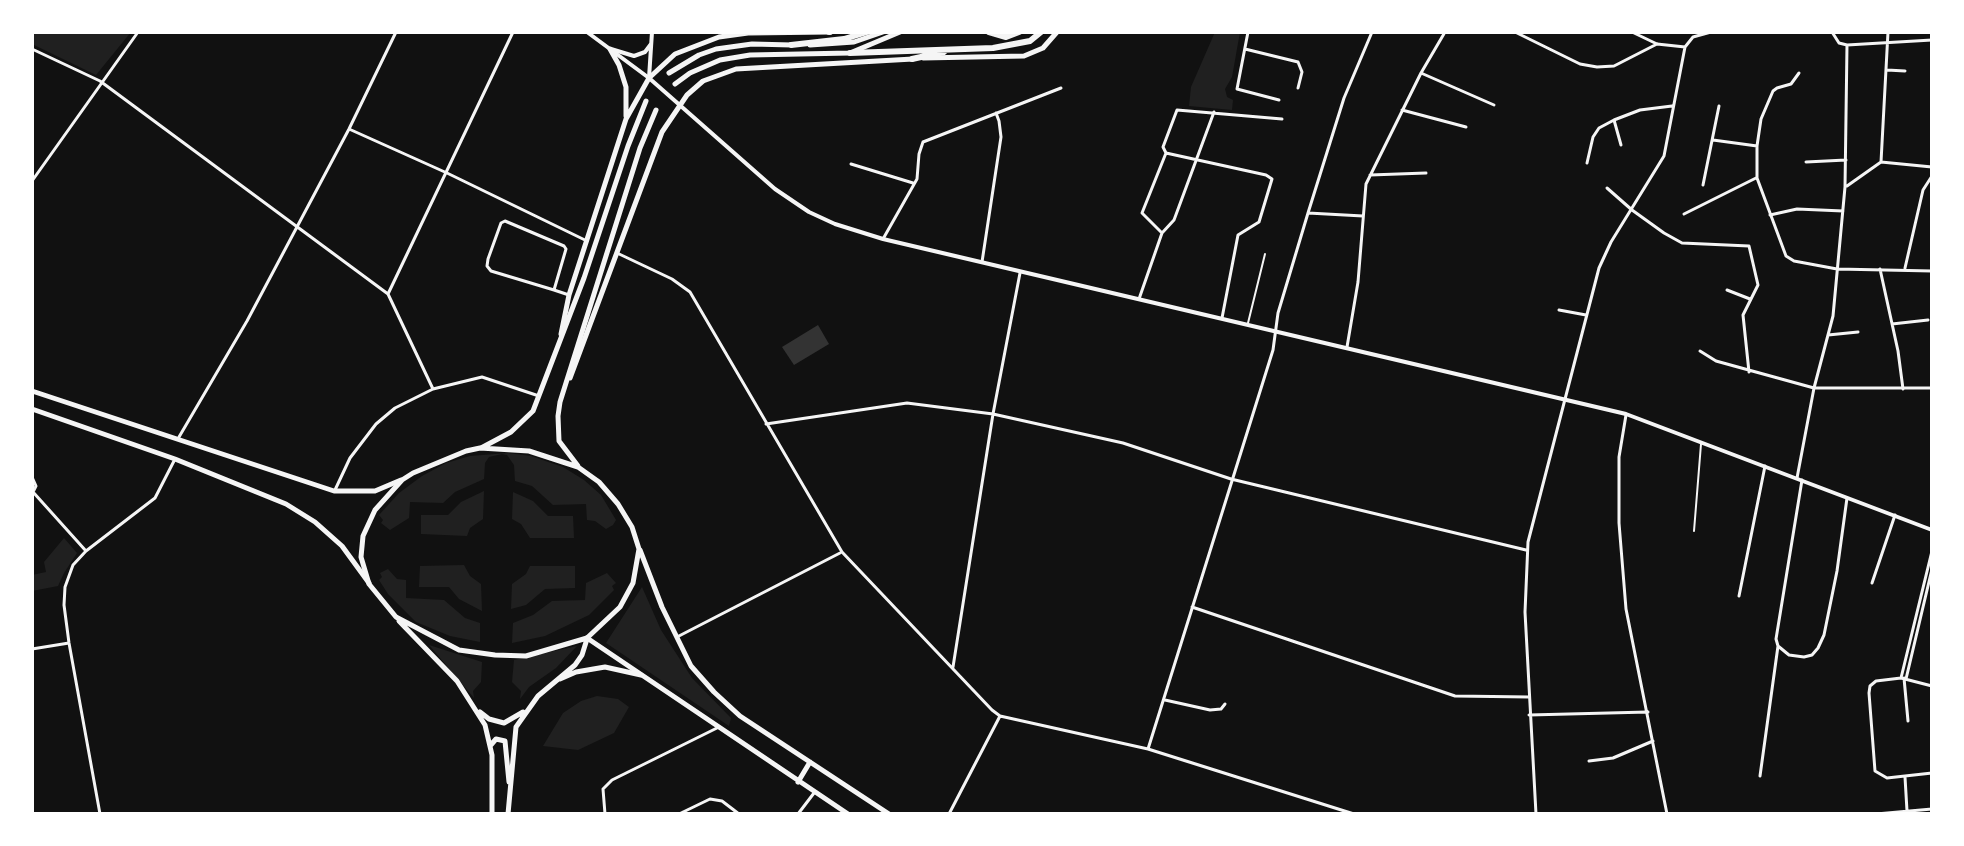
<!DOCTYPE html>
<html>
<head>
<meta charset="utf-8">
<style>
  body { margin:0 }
  #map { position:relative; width:1964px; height:846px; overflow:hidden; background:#111; font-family:Montserrat,sans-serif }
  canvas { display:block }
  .frame { position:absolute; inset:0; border:34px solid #fff; pointer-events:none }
</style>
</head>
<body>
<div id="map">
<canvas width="1964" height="846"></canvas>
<div class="frame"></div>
</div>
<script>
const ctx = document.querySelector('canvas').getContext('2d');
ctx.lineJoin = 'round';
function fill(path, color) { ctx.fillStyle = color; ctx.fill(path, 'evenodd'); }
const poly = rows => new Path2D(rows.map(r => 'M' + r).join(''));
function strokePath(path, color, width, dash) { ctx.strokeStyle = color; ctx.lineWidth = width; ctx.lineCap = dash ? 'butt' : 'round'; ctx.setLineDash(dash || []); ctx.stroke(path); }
fill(poly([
  [32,32,131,32,96,75,32,44],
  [1215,32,1240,32,1232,77,1225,89,1227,97,1233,100,1232,110,1189,106,1191,87],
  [508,453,531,456,563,467,584,480,601,495,616,520,613,525,606,529,595,521,587,520,586,504,553,505,532,486,515,481,514,465,507,455,502,454,489,457,485,463,484,479,455,492,443,503,410,502,409,518,390,530,381,523,383,520,379,515,399,493,422,476,446,463,470,456],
  [484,491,483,519,470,528,467,536,421,534,421,515,448,515,461,502],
  [513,492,533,501,548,516,573,516,574,538,530,538,521,524,512,519],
  [64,538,77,553,64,573,58,586,32,591,32,575,46,572,44,562],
  [464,565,470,576,481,584,482,611,459,599,449,587,419,587,420,566],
  [530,566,575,566,575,588,545,589,526,605,511,609,512,584,526,574],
  [388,569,397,579,406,580,406,598,444,600,465,618,480,623,480,642,450,636,416,622,388,594,379,580,382,577,380,573],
  [607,573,616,583,612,586,614,590,589,615,545,636,512,643,513,623,533,615,552,601,585,600,586,583],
  [642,587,661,630,692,678,731,718,729,726,606,643],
  [429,645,482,662,481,682,473,691,474,698],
  [577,646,556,668,529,687,520,699,521,691,512,682,514,660],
  [597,696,618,699,629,707,614,733,578,750,543,746,563,713,581,701]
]), '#202020');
fill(poly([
  [818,325,829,344,794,365,782,347]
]), '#333');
strokePath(poly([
  [1248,323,1265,254],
  [1694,531,1701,444]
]), '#f5f5f5', 2);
strokePath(poly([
  [1248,32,1237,89,1279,100],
  [1515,32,1580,64,1597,67,1614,66,1657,44],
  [1632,32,1657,44,1685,47],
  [1832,32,1839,43,1847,45,1932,40],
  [32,49,100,81,388,294,433,389],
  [1245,49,1298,62,1302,72,1298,88],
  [1887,70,1905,71],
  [1421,73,1494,105],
  [1799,73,1791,84,1777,88,1773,91,1761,119,1757,146,1757,178,1786,256,1794,261,1837,269,1932,271],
  [1402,110,1466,127],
  [1614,120,1621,145],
  [349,129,447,173,587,241],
  [1713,140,1757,146],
  [1166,153,1266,175,1272,179,1259,222,1238,235,1222,318],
  [1806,162,1846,160],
  [1881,162,1932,167],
  [1587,163,1593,137,1599,128,1614,120,1640,110,1672,106],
  [851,164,913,183],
  [1370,175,1426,173],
  [32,181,138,32],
  [1703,185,1719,106],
  [1847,186,1881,162,1888,32],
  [1607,188,1632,210,1664,233,1682,243,1749,246,1758,285,1743,315,1749,372],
  [1308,213,1363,216],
  [1684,214,1756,178],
  [1770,215,1797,209,1843,211],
  [1162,233,1142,213,1166,153,1163,147,1177,110,1282,119],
  [883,239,917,179,919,154,923,142,1061,88],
  [617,253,672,279,690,292,842,552,992,710,1000,716,1148,749,1354,814],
  [982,262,1001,137,999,121,996,113],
  [1905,268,1923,190,1932,176],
  [1880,269,1898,351,1903,389],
  [554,290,566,249,564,246,505,221,501,223,488,259,487,266,491,271,554,290,569,295],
  [1727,290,1750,299],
  [388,294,513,32],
  [1139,299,1162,233,1174,220,1214,112],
  [1559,310,1586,315],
  [1892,324,1928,320],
  [1828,335,1858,332],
  [1347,347,1358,282,1366,184,1421,73,1445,32],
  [1700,351,1716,361,1814,388,1932,388],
  [1626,415,1619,457,1619,523,1626,609,1667,814],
  [766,424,907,403,993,414,1123,443,1231,479,1526,550],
  [179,437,247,321,349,129,396,32],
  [32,477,36,486,33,492],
  [1797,478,1814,388,1833,316,1845,187,1847,45],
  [335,490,350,458,376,424,395,408,433,389,482,377,539,396],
  [33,492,86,551],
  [1872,583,1895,515],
  [1739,596,1765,466],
  [1192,607,1455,696,1529,697],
  [677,637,840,553],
  [1778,646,1789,655,1804,657,1812,655,1818,648,1824,635,1837,571,1847,498],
  [32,649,69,643],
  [953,667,993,414,1020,273],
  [1901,678,1932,551],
  [1904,678,1908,721],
  [1906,679,1932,569],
  [1932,686,1901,678,1876,681,1870,686,1869,693,1875,771,1887,778,1932,773],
  [1165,700,1210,710,1221,709,1225,704],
  [1529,715,1648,712],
  [1148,749,1273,350,1278,313,1308,213,1344,98,1372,32],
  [1589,761,1613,758,1653,741],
  [1760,776,1778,646,1776,639,1802,480],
  [1905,777,1907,811],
  [100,814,69,643,64,605,65,587,73,565,86,551,155,498,175,459],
  [605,814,603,789,612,780,719,727],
  [679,814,710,799,722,801,739,814],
  [798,814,814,793],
  [949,814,1000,716],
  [1536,814,1525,612,1528,542,1599,268,1611,242,1664,156,1685,47,1693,37,1711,32],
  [1876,814,1932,809]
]), '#f5f5f5', 3);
strokePath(poly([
  [611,49,634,56,645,52,651,44],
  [649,78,652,32]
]), '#f5f5f5', 4);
strokePath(poly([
  [587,32,649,78,775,189,809,212,835,224,883,239,1626,414,1932,530]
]), '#f5f5f5', 4);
strokePath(poly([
  [610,49,619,65,626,87,626,116],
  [923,58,1024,56,1043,48,1057,32],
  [561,334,569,295,626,119,649,78,675,54,719,37,748,33,830,32],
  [570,378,662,132,687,95,703,81,736,69,913,59],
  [32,391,334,491,375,491,401,480],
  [32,409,175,459,286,504,315,522,342,546,369,583],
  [640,550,662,607,691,666,714,692,740,716,889,814],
  [587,638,848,814],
  [798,782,810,762]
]), '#f5f5f5', 5);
strokePath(poly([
  [810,45,854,42,883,32],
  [669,73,699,55,716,49,752,44,792,45],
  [675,84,690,73,720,60,750,55,850,53,900,32],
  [480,448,529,451,578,467,599,482,618,504,632,527,639,549,633,583,620,607,587,638,526,656,495,655,459,650,396,617,369,584,361,557,363,536,375,510,402,480,413,473,466,451,480,448],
  [481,448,511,432,533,411,584,278,628,146,646,101],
  [578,466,559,441,558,416,560,402,640,148,656,110],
  [399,621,457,681,485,725,492,755,492,814],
  [560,679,576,672,605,667,641,675],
  [480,712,489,719,504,723,523,712],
  [490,746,496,739,505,741,509,782],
  [508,814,516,727,538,696,575,665,582,655,587,639]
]), '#f5f5f5', 5);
strokePath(poly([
  [829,32,830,32],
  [989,32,1006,37,1019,32],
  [791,45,844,39,867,32],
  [850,53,993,48,1030,41,1041,32],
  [912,59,944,52]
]), '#f5f5f5', 6);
</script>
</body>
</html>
